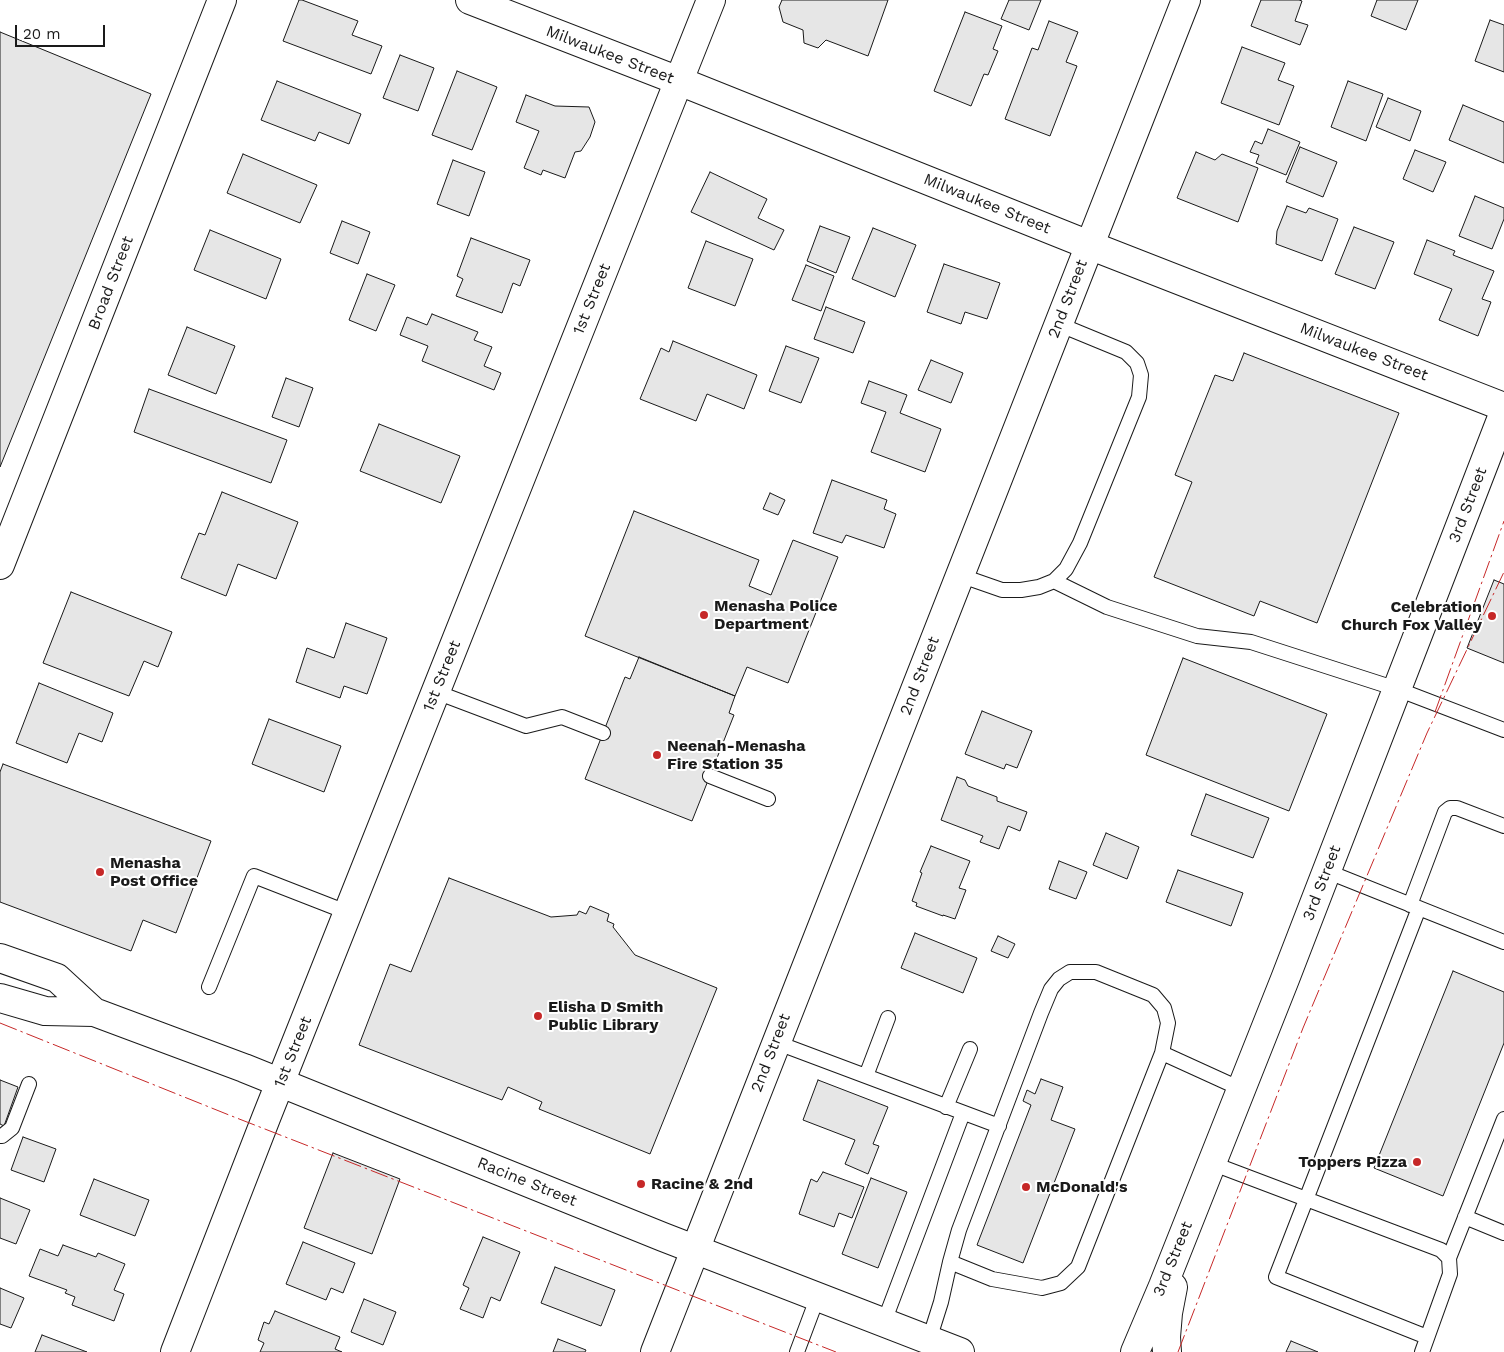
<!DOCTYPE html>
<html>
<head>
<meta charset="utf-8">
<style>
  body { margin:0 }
  #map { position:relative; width:1504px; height:1352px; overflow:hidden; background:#fff; font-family:"Work Sans",sans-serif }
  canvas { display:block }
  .scale { position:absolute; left:15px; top:25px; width:90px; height:22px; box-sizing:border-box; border:2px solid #1a1a1a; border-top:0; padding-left:6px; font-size:15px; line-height:18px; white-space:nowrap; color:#1a1a1a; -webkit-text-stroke:4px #fff; paint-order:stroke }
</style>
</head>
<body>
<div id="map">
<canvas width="1504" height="1352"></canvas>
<div class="scale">20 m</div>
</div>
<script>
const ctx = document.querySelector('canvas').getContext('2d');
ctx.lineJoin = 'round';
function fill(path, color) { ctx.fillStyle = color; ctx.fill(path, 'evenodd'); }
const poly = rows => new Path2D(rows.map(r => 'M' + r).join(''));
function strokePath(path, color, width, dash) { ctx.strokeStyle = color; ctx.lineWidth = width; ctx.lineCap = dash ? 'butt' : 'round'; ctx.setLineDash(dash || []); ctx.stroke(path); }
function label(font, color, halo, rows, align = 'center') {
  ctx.font = font + ' "Work Sans",sans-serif'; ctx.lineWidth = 4; ctx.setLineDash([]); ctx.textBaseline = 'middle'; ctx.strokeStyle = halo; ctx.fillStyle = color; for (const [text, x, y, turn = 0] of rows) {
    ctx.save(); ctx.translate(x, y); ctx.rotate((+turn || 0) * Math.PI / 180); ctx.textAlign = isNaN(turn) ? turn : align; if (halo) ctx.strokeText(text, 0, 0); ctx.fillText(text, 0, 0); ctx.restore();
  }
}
const building = poly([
  [299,0,302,0,358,21,352,35,382,46,371,74,283,41,299,0],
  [782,0,888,0,868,56,826,40,818,48,804,43,803,30,783,22,779,7,782,0],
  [1009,0,1041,0,1029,30,1001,19,1009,0],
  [1261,0,1299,0,1302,1,1295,21,1308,25,1300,45,1251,26,1261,0],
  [1377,0,1418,0,1406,30,1371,16,1377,0],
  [965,12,1002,26,993,49,998,51,988,75,984,74,971,106,934,91,965,12],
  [1490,20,1504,25,1504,72,1475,61,1490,20],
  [1049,21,1078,32,1066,62,1077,66,1050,136,1005,119,1032,48,1038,50,1049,21],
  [0,32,151,94,0,467,0,32],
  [1242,47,1285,63,1278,80,1294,86,1279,125,1221,103,1242,47],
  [400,55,434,68,418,111,383,98,400,55],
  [457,71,497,87,472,150,432,135,457,71],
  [277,81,361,114,349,144,319,132,315,141,261,120,277,81],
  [1348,81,1383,94,1366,141,1331,127,1348,81],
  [526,95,555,106,589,107,595,122,590,137,581,151,575,152,565,178,543,170,541,175,524,168,539,131,516,122,526,95],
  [1388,98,1421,111,1410,141,1376,127,1388,98],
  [1463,105,1504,122,1504,163,1449,140,1463,105],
  [1268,129,1300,142,1286,175,1256,163,1259,155,1250,152,1255,141,1262,144,1268,129],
  [1300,147,1337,162,1323,197,1286,182,1300,147],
  [1415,150,1446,162,1433,192,1403,179,1415,150],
  [1196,152,1215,160,1222,154,1258,168,1238,222,1177,198,1196,152],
  [243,154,317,185,300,223,227,193,243,154],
  [453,160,485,172,469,216,437,204,453,160],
  [710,172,767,199,758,218,784,230,774,250,691,212,710,172],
  [1475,196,1504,208,1504,219,1492,249,1459,236,1475,196],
  [1287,206,1306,213,1309,208,1338,219,1322,261,1276,244,1277,231,1287,206],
  [342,221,370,232,358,264,330,253,342,221],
  [820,226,850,237,836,273,807,261,820,226],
  [1354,227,1394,242,1375,289,1335,274,1354,227],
  [873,228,916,245,895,297,852,279,873,228],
  [210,230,281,259,266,299,194,270,210,230],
  [471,238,530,260,520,286,513,283,502,313,456,296,463,279,457,276,471,238],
  [1427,240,1455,251,1453,255,1494,271,1482,299,1491,302,1478,336,1439,320,1452,289,1414,274,1427,240],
  [706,241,753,259,735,306,688,288,706,241],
  [944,264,1000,283,987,319,965,312,961,324,927,312,944,264],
  [806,265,834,276,821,311,792,300,806,265],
  [367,274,395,285,376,331,349,320,367,274],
  [826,307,865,322,853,353,814,339,826,307],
  [432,314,478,332,474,340,492,347,484,366,501,373,494,390,422,361,428,346,400,335,407,317,427,325,432,314],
  [187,327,235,346,216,394,168,375,187,327],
  [673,341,757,375,744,409,707,394,696,421,640,399,661,348,669,352,673,341],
  [786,346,819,358,801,403,769,391,786,346],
  [1244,353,1399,413,1317,623,1260,601,1254,616,1154,577,1192,482,1175,475,1215,375,1233,381,1244,353],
  [931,360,963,373,951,403,918,390,931,360],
  [286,378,313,388,299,427,272,417,286,378],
  [869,381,907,395,900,413,941,429,925,472,871,452,886,412,861,403,869,381],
  [149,389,287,440,271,483,134,432,149,389],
  [379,424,460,456,441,503,360,471,379,424],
  [832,480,887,500,884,509,896,514,884,548,846,535,842,543,813,533,832,480],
  [222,492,298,522,276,579,238,564,226,596,181,578,199,533,205,535,222,492],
  [770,493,785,500,778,515,763,509,770,493],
  [634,511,759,560,749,586,771,595,793,540,838,557,788,683,747,667,735,696,585,636,634,511],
  [1494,580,1504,584,1504,663,1467,648,1494,580],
  [71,592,172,632,158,667,144,661,129,696,43,663,71,592],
  [346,623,387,638,367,694,344,686,340,698,296,682,307,648,334,658,346,623],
  [639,657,735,696,729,713,734,715,692,821,585,779,625,677,630,679,639,657],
  [1183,658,1327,714,1289,811,1146,755,1183,658],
  [39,683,113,713,102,742,79,733,67,763,16,743,39,683],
  [982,711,1032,731,1017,768,1006,764,1004,769,965,754,982,711],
  [269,719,341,746,324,792,252,764,269,719],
  [3,764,211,841,176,933,143,920,131,951,0,902,0,772,3,764],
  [957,777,965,780,968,786,997,797,997,801,1027,812,1020,831,1008,826,999,849,980,842,983,836,941,820,957,777],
  [1206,794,1269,818,1253,858,1191,835,1206,794],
  [1106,833,1139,847,1127,879,1093,865,1106,833],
  [931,846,970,861,959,888,966,890,955,919,943,915,943,916,916,906,917,903,912,901,922,873,920,872,931,846],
  [1059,861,1087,872,1076,899,1049,889,1059,861],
  [1178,870,1243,893,1231,926,1166,902,1178,870],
  [449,878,551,917,577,915,579,911,586,914,590,906,609,914,607,921,614,924,613,927,635,955,717,988,650,1154,539,1109,542,1102,508,1087,502,1100,359,1045,390,964,411,972,449,878],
  [915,933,977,958,963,993,901,968,915,933],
  [998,936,1015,944,1008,958,991,951,998,936],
  [1453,971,1504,992,1504,1043,1443,1196,1374,1168,1453,971],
  [1041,1079,1063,1087,1051,1120,1075,1129,1023,1263,977,1245,1031,1105,1023,1101,1027,1090,1035,1094,1041,1079],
  [0,1080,18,1087,4,1126,0,1124,0,1080],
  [818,1080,888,1107,873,1144,879,1146,868,1174,845,1164,855,1140,803,1120,818,1080],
  [23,1137,56,1149,44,1182,11,1170,23,1137],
  [333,1153,400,1179,372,1254,304,1228,333,1153],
  [823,1172,864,1187,852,1218,839,1213,834,1227,799,1214,811,1179,817,1182,823,1172],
  [871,1178,907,1192,878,1268,842,1254,871,1178],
  [94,1179,149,1200,135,1236,80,1215,94,1179],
  [0,1198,30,1210,16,1244,0,1238,0,1198],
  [483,1237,520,1252,500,1301,491,1297,483,1318,460,1309,469,1288,463,1285,483,1237],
  [303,1242,355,1263,343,1293,331,1288,326,1300,286,1284,303,1242],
  [63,1245,96,1257,98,1253,125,1264,114,1290,124,1294,114,1321,72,1305,75,1297,65,1293,67,1290,29,1276,40,1249,58,1256,63,1245],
  [555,1267,615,1290,601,1326,541,1303,555,1267],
  [0,1288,24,1298,11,1328,0,1324,0,1288],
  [364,1299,396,1312,383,1345,351,1332,364,1299],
  [275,1311,340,1337,335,1349,342,1352,260,1352,264,1343,258,1340,264,1322,269,1324,275,1311],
  [42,1335,87,1352,35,1352,42,1335],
  [558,1339,586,1350,585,1352,553,1352,558,1339],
  [1291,1341,1318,1352,1286,1352,1291,1341]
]);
fill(building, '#e6e6e6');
strokePath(building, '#1a1a1a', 1);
const lane = poly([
  [959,575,1002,590,1021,590,1039,587,1054,581,1066,569,1080,543,1139,397,1141,375,1137,363,1126,352,1058,324],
  [1054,581,1107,607,1197,636,1251,642,1397,689,1504,730],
  [436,692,526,726,562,717,603,733],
  [710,776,768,799],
  [1326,871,1504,942],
  [1410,905,1445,812,1450,808,1457,808,1504,826],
  [1419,908,1276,1277,1427,1337],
  [209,987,254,876,349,913],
  [775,1042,999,1126],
  [866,1076,888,1018],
  [946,1107,970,1049],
  [0,1136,2,1136,12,1128,29,1084],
  [1211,1163,1441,1250,1449,1258,1450,1274,1422,1352],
  [1465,1217,1504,1233],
  [1449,1258,1504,1119],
  [950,1262,992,1279,1042,1288,1061,1283,1078,1267,1162,1053],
  [884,1322,963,1113],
  [929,1340,941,1302,950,1262,959,1230,1041,1013,1051,989,1059,979,1070,972,1096,972,1153,995,1164,1008,1168,1023,1162,1053,1241,1089],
  [797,1352,818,1296]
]);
const street = poly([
  [175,1352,266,1118,711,0],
  [655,1352,1186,0]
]);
const secondary = poly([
  [470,0,679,81,1089,245,1504,407],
  [0,565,222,0],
  [0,958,57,978,94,1012],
  [0,998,45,1011,94,1012,244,1068,663,1237,960,1352]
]);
const primary = poly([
  [1135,1352,1163,1286,1285,979,1504,412],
  [1167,1352,1166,1337,1168,1313,1173,1287]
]);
strokePath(lane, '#1a1a1a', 16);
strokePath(street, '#1a1a1a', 30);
strokePath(secondary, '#1a1a1a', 30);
strokePath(primary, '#1a1a1a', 30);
strokePath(lane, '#fff', 14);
strokePath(street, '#fff', 28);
strokePath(secondary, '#fff', 28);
strokePath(primary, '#fff', 28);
strokePath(poly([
  [1435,712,1504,521],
  [0,1023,229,1115,836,1352],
  [1178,1352,1303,1028,1427,733,1504,572]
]), '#c62828', 1, [18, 4, 2.5, 4]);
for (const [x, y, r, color] of [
  [704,615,5,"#c62828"],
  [1492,616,5,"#c62828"],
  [657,755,5,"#c62828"],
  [100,872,5,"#c62828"],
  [538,1016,5,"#c62828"],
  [1417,1162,5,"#c62828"],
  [641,1184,5,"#c62828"],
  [1026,1187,5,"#c62828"]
]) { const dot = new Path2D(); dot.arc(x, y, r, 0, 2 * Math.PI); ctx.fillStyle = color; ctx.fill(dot); strokePath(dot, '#fff', 2); }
label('16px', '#1a1a1a', '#fff', [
  ["Milwaukee Street",610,55,21],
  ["Milwaukee Street",987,204,22],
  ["Broad Street",111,283,-69],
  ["1st Street",592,299,-68],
  ["2nd Street",1068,299,-69],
  ["Milwaukee Street",1364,352,21],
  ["3rd Street",1468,505,-69],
  ["1st Street",442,676,-68],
  ["2nd Street",920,676,-69],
  ["3rd Street",1322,883,-69],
  ["1st Street",293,1052,-68],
  ["2nd Street",771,1053,-69],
  ["Racine Street",527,1182,22],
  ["3rd Street",1173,1259,-68]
]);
label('bold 16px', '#1a1a1a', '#fff', [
  ["Menasha Police",714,606],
  ["Department",714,624],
  ["Celebration",1482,607,"right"],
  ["Church Fox Valley",1482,625,"right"],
  ["Neenah-Menasha",667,746],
  ["Fire Station 35",667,764],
  ["Menasha",110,863],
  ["Post Office",110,881],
  ["Elisha D Smith",548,1007],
  ["Public Library",548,1025],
  ["Toppers Pizza",1407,1162,"right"],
  ["Racine & 2nd",651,1184],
  ["McDonald's",1036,1187]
], 'left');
</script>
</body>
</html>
